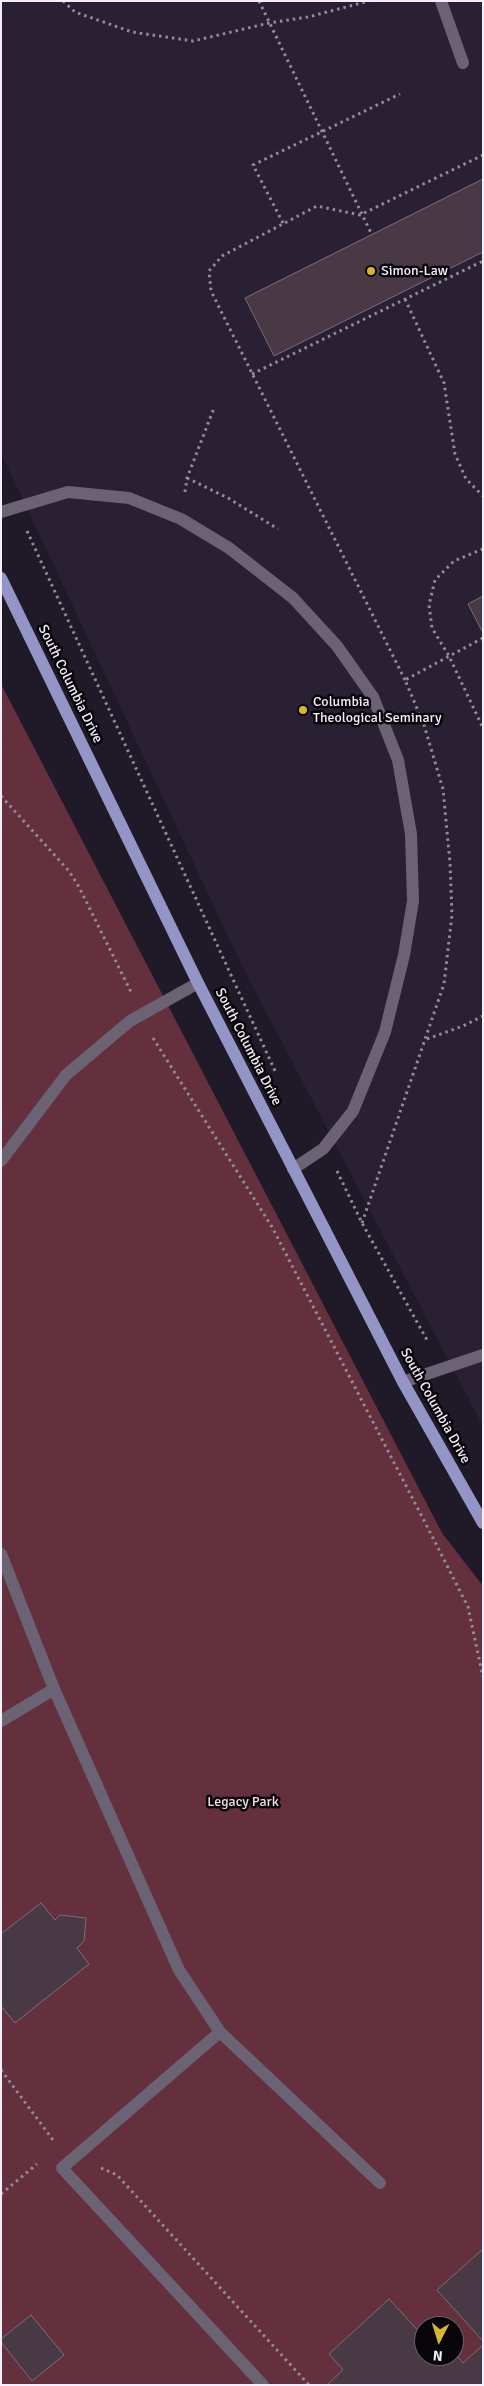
<!DOCTYPE html>
<html>
<head>
<meta charset="utf-8">
<style>
  body { margin:0 }
  #map { position:relative; width:484px; height:2386px; overflow:hidden; background:#201927; font-family:Signika,sans-serif }
  canvas { display:block }
  .frame { position:absolute; inset:0; border:2px solid #f3eef9; pointer-events:none }
  .north { position:absolute; left:414px; top:2316px; width:50px; height:50px; box-sizing:border-box; background:#08060b; border:1px solid #66636a; border-radius:50%; rotate:185deg; font-size:14px; font-weight:700; line-height:20px; text-align:center; color:#f3eef9 }
  .north::after { content:''; display:block; margin:auto; width:18px; height:22px; background:#d8b434; clip-path:polygon(50% 0,100% 100%,50% 72%,0 100%) }
</style>
</head>
<body>
<div id="map">
<canvas width="484" height="2386"></canvas>
<div class="frame"></div>
<div class="north">N</div>
</div>
<script>
const ctx = document.querySelector('canvas').getContext('2d');
ctx.lineJoin = 'round';
function fill(path, color) { ctx.fillStyle = color; ctx.fill(path, 'evenodd'); }
const poly = rows => new Path2D(rows.map(r => 'M' + r).join(''));
function strokePath(path, color, width, dash) { ctx.strokeStyle = color; ctx.lineWidth = width; ctx.lineCap = dash ? 'butt' : 'round'; ctx.setLineDash(dash || []); ctx.stroke(path); }
function label(font, color, halo, rows, align = 'center') {
  ctx.font = font + ' Signika,sans-serif'; ctx.lineWidth = 5; ctx.setLineDash([]); ctx.textBaseline = 'middle'; ctx.strokeStyle = halo; ctx.fillStyle = color; for (const [text, x, y, turn = 0] of rows) {
    ctx.save(); ctx.translate(x, y); ctx.rotate((+turn || 0) * Math.PI / 180); ctx.textAlign = isNaN(turn) ? turn : align; if (halo) ctx.strokeText(text, 0, 0); ctx.fillText(text, 0, 0); ctx.restore();
  }
}
fill(poly([
  [1,1,483,1,483,1426,243,968,1,453]
]), '#2a2034');
fill(poly([
  [1,684,442,1533,483,1586,483,2385,1,2385],
  [424,2326,454,2326,454,2356,424,2356]
]), '#65303d');
const building = poly([
  [483,179,483,252,274,356,245,298,483,179],
  [483,596,483,633,468,604,483,596],
  [41,1903,55,1920,60,1915,86,1918,84,1941,77,1948,89,1964,15,2023,1,2006,1,1934,41,1903],
  [483,2249,483,2341,437,2290,483,2249],
  [389,2299,424,2337,424,2356,441,2356,443,2358,446,2356,454,2356,454,2352,463,2363,483,2345,483,2385,327,2385,343,2370,329,2354,389,2299],
  [31,2315,64,2355,32,2381,1,2342,1,2339,31,2315]
]);
fill(building, '#493944');
strokePath(building, '#7e6c79', 1);
strokePath(poly([
  [63,1,75,12,132,32,193,41,269,23,308,17,369,1],
  [259,1,372,235],
  [283,223,253,165,400,94],
  [405,299,444,383,455,454,466,479,483,496],
  [252,374,483,261],
  [187,478,228,498,278,529],
  [185,492,187,478,214,408],
  [27,531,276,1073],
  [483,549,454,561,435,580,429,605,432,628,449,656,483,728],
  [405,680,211,291,209,271,222,256,317,206,360,215,483,155],
  [1,796,69,871,79,887,131,992],
  [153,1038,272,1227,432,1536,468,1607,483,1677],
  [427,1039,463,1026,483,1016],
  [337,1171,362,1223,427,1340],
  [362,1223,444,984,452,915,450,863,443,789,424,725,405,680,483,638],
  [1,2070,53,2140],
  [101,2168,117,2175,309,2385],
  [1,2194,37,2164]
]), '#928c99', 3, [2.5, 4]);
strokePath(poly([
  [441,1,463,63],
  [1,512,68,492,129,498,181,519,229,548,293,598,337,646,373,697,398,760,411,834,413,901,404,955,385,1032,353,1111,323,1149,293,1169],
  [1,1161,66,1075,130,1021,198,983],
  [403,1382,483,1355],
  [1,1554,54,1689,179,1970,220,2032,380,2183],
  [1,1721,54,1689],
  [220,2032,62,2168,263,2385]
]), '#6b6274', 12);
strokePath(poly([
  [1,578,198,983,403,1382,483,1523]
]), '#9395c7', 12);
for (const [x, y, r, color] of [
  [371,271,5,"#d8b434"],
  [303,710,5,"#d8b434"]
]) { const dot = new Path2D(); dot.arc(x, y, r, 0, 2 * Math.PI); ctx.fillStyle = color; ctx.fill(dot); strokePath(dot, '#08060b', 2); }
label('14px', '#f3eef9', '#08060b', [
  ["Simon-Law",381,271],
  ["Columbia",313,702],
  ["Theological Seminary",313,718]
], 'left');
label('14px', '#f3eef9', '#08060b', [
  ["South Columbia Drive",70,684,64],
  ["South Columbia Drive",248,1047,63],
  ["South Columbia Drive",435,1406,61]
]);
label('14px', '#f5dce1', '#08060b', [
  ["Legacy Park",243,1802]
]);
</script>
</body>
</html>
